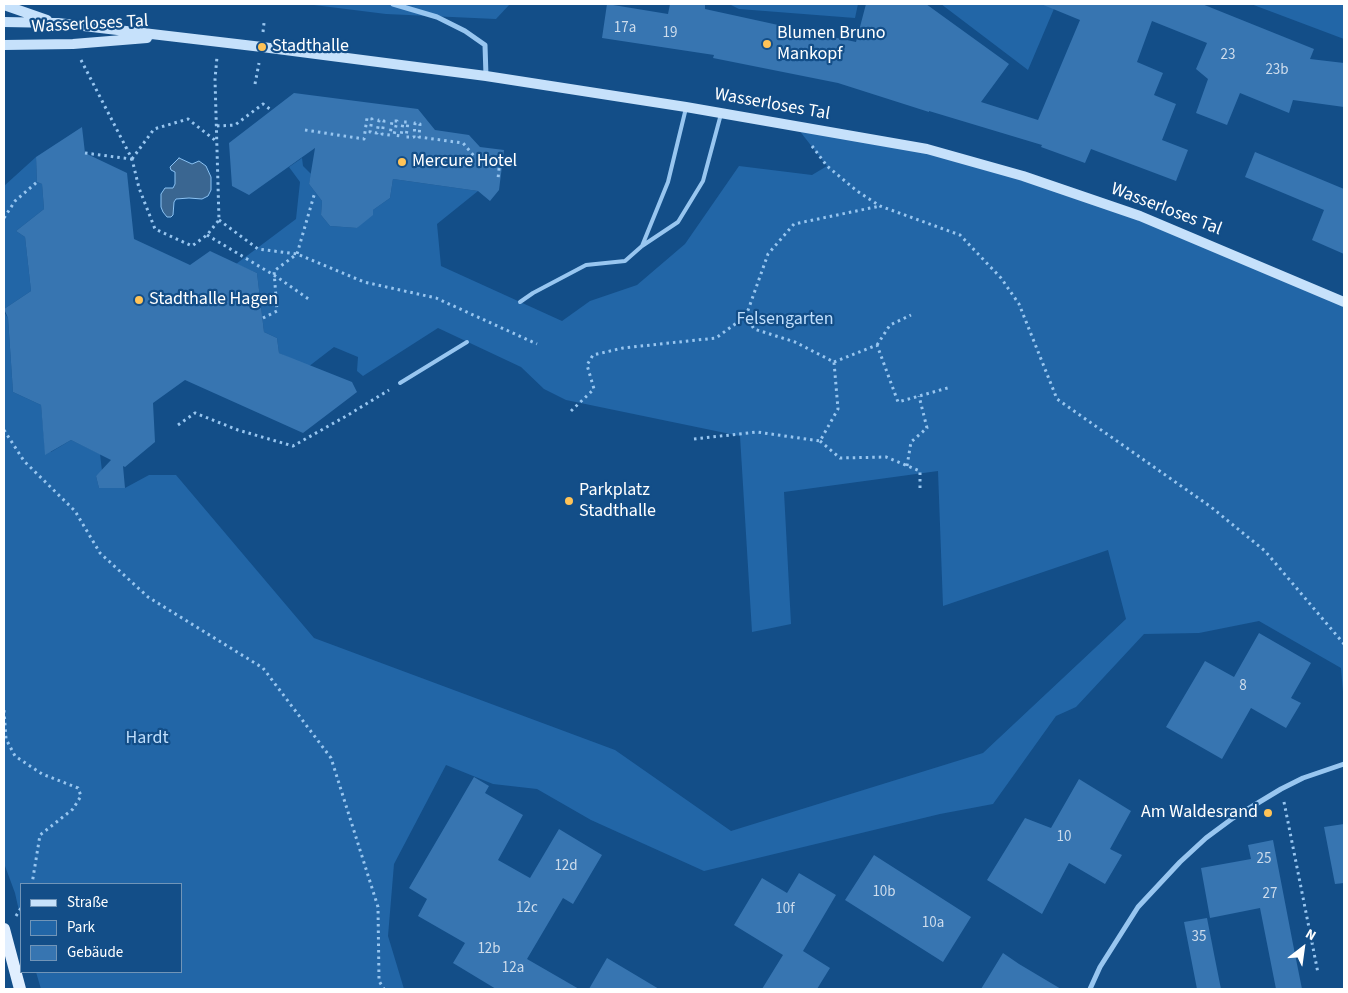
<!DOCTYPE html>
<html>
<head>
<meta charset="utf-8">
<style>
  body { margin:0 }
  #map { position:relative; width:1348px; height:993px; overflow:hidden; background:#134e88; font-family:"Source Sans 3",sans-serif }
  canvas { display:block }
  .frame { position:absolute; inset:0; border:5px solid #fff; pointer-events:none }
  .legend { position:absolute; left:20px; top:883px; width:162px; height:90px; box-sizing:border-box; background:#134e88; border:1px solid #7195b8; margin:0; padding:6px 9px; list-style:none; font-size:15px; color:#fff }
  .legend li { display:flex; align-items:center; gap:10px; height:25px }
  .legend b { width:25px; border:1px solid #7195b8 }
  .north { position:absolute; left:1278px; top:923px; width:50px; height:50px; -webkit-text-stroke:4px #134e88; paint-order:stroke; rotate:30deg; font-size:14px; font-weight:700; line-height:20px; text-align:center; color:#fff }
  .north::after { content:''; display:block; margin:auto; width:18px; height:22px; background:#fff; clip-path:polygon(50% 0,100% 100%,50% 72%,0 100%) }
</style>
</head>
<body>
<div id="map">
<canvas width="1348" height="993"></canvas>
<div class="frame"></div>
<ul class="legend">
<li><b style="height:6px;background:#c6e1fb"></b>Straße</li>
<li><b style="height:14px;background:#2266a7"></b>Park</li>
<li><b style="height:14px;background:#3775b1"></b>Gebäude</li>
</ul>
<div class="north">N</div>
</div>
<script>
const ctx = document.querySelector('canvas').getContext('2d');
ctx.lineJoin = 'round';
function fill(path, color) { ctx.fillStyle = color; ctx.fill(path, 'evenodd'); }
const poly = rows => new Path2D(rows.map(r => 'M' + r).join(''));
function strokePath(path, color, width, dash) { ctx.strokeStyle = color; ctx.lineWidth = width; ctx.lineCap = dash ? 'butt' : 'round'; ctx.setLineDash(dash || []); ctx.stroke(path); }
function label(font, color, halo, rows, align = 'center') {
  ctx.font = font + ' "Source Sans 3",sans-serif'; ctx.lineWidth = 4.5; ctx.setLineDash([]); ctx.textBaseline = 'middle'; ctx.strokeStyle = halo; ctx.fillStyle = color; for (const [text, x, y, turn = 0] of rows) {
    ctx.save(); ctx.translate(x, y); ctx.rotate((+turn || 0) * Math.PI / 180); ctx.textAlign = isNaN(turn) ? turn : align; if (halo) ctx.strokeText(text, 0, 0); ctx.fillText(text, 0, 0); ctx.restore();
  }
}
fill(poly([
  [306,4,510,4,496,19,386,14],
  [729,4,858,4,855,18,739,9],
  [941,4,1056,4,1028,70],
  [1251,4,1344,4,1344,39],
  [795,125,927,149,1140,216,1344,302,1344,704,1341,668,1259,621,1199,633,1144,634,1076,707,1056,716,993,804,940,814,704,871,591,820,537,789,493,784,446,765,394,864,388,936,404,989,41,989,36,972,181,972,181,884,21,884,21,920,15,893,5,866,4,854,4,312,8,318,13,392,41,405,45,448,51,452,71,440,100,454,102,471,96,476,99,488,125,488,149,475,176,475,314,638,615,750,731,831,983,753,1126,619,1108,550,943,606,938,471,784,492,791,624,752,632,740,436,566,400,544,389,521,367,438,328,363,376,357,371,358,357,334,347,308,367,279,353,277,338,264,332,257,273,236,264,296,219,300,182,289,167,302,158,303,166,311,174,309,184,322,201,321,215,330,226,357,228,373,210,390,198,393,179,478,191,437,224,441,266,562,321,590,301,637,285,685,244,739,166,812,175,827,166],
  [36,157,37,182,42,184,44,209,16,231,25,237,31,291,4,309,4,186]
]), '#2266a7');
const water = poly([
  [179,158,192,164,199,161,206,166,211,177,211,190,208,196,202,199,189,198,176,199,174,202,173,215,171,217,167,217,163,212,161,207,161,194,165,188,173,188,175,184,175,172,171,170,170,167,179,158]
]);
fill(water, '#3a6691');
strokePath(water, '#8ac2f3', 1);
fill(poly([
  [607,4,668,14,670,4,705,4,705,9,856,42,866,4,926,4,1009,64,981,102,1038,120,1080,20,1041,4,1202,4,1314,49,1310,59,1344,63,1344,107,1293,100,1289,113,1240,93,1227,125,1196,113,1208,79,1196,69,1207,43,1152,21,1137,62,1163,73,1154,95,1176,104,1162,140,1188,150,1176,181,1091,149,1085,163,1041,147,1042,145,929,111,929,112,838,83,713,58,714,55,602,38],
  [294,93,418,109,435,130,469,135,480,147,504,150,499,190,490,201,478,191,393,179,390,198,373,210,373,215,357,228,330,226,321,215,322,201,309,184,315,148,249,195,232,186,229,143],
  [82,127,85,153,127,173,134,239,190,265,210,251,257,273,264,332,277,338,279,353,352,382,357,392,303,433,185,380,153,403,155,442,125,467,123,466,125,488,99,488,96,476,111,460,71,440,45,455,41,405,13,392,8,318,4,309,31,291,25,237,16,231,44,209,42,184,37,182,36,157],
  [1255,152,1344,189,1344,254,1312,240,1324,210,1245,177],
  [1259,633,1311,663,1291,698,1301,703,1286,728,1251,708,1222,759,1166,727,1205,661,1234,677],
  [474,777,489,786,485,793,523,815,498,860,530,878,559,829,602,855,573,904,563,898,527,959,579,989,496,989,453,963,465,943,418,916,427,899,409,888],
  [1079,779,1131,811,1110,849,1122,855,1105,884,1069,863,1042,914,987,880,1025,818,1051,828],
  [1344,824,1344,883,1335,884,1324,827],
  [1273,840,1293,944,1302,989,1276,989,1260,908,1210,918,1201,868,1251,859,1248,845],
  [874,855,971,917,943,962,845,900],
  [799,873,836,895,803,951,830,968,817,989,762,989,783,955,734,925,762,878,787,893],
  [1207,918,1214,954,1221,989,1197,989,1184,922],
  [1003,953,1019,964,1061,989,981,989],
  [607,958,659,989,589,989]
]), '#3775b1');
strokePath(poly([
  [263,32,264,23],
  [81,60,132,159,139,188,155,229,192,246,207,235,219,220,215,79,217,57],
  [255,84,259,63],
  [217,126,235,125,263,104,271,110],
  [305,130,364,139,367,118,372,119,370,132,377,133,379,120,384,121,382,134,390,135,392,121,397,121,394,135,401,136,403,122,408,122,406,137,414,137,415,123,420,124,419,137,463,143,474,156,500,159,498,179],
  [812,146,827,166,857,191,880,206,960,235,1001,278,1019,304,1057,399,1211,507,1265,551,1344,644],
  [85,153,131,159],
  [132,159,154,129,188,119,216,141],
  [4,218,15,201,37,182],
  [219,220,258,249,297,254,364,282,436,298,537,344],
  [207,235,277,277,310,300],
  [263,318,277,311,274,271,297,254,315,192],
  [877,345,890,325,911,315],
  [834,362,877,345,898,402,951,387],
  [571,411,594,389,587,365,593,355,623,348,716,338,746,316],
  [178,425,195,413,238,430,293,446,348,415,389,390],
  [4,430,24,461,75,511,100,553,148,597,263,668,331,758,378,907,379,981,384,989],
  [694,439,757,432,820,441,838,409,834,362,795,342,754,329,746,316,768,254,794,224,880,206],
  [820,441,840,458,886,457,920,471,920,488],
  [907,466,911,442,927,428,919,396],
  [4,710,6,739,15,756,42,774,78,788,81,796,73,809,40,835,32,884],
  [1284,802,1318,973],
  [16,916,21,908]
]), '#98c6f0', 3, [2.5, 4]);
strokePath(poly([
  [642,246,668,182,686,108],
  [520,302,533,293,586,265,625,261,642,246,678,222,703,181,721,114],
  [400,383,467,342]
]), '#98c6f0', 4);
strokePath(poly([
  [393,4,437,17,465,31,485,45,486,76],
  [1090,989,1100,967,1138,907,1180,862,1206,838,1233,818,1281,789,1303,778,1344,764]
]), '#98c6f0', 5);
strokePath(poly([
  [4,5,47,20],
  [4,22,58,23,262,47,486,76,686,107,927,149,1023,176,1140,216,1344,302],
  [4,45,73,44,147,38]
]), '#c6e1fb', 10);
strokePath(poly([
  [4,929,20,989]
]), '#e1efff', 12);
for (const [x, y, r, color] of [
  [767,44,5,"#ffc357"],
  [262,47,5,"#ffc357"],
  [402,162,5,"#ffc357"],
  [139,300,5,"#ffc357"],
  [569,501,5,"#ffc357"],
  [1268,813,5,"#ffc357"]
]) { const dot = new Path2D(); dot.arc(x, y, r, 0, 2 * Math.PI); ctx.fillStyle = color; ctx.fill(dot); strokePath(dot, '#134e88', 2); }
label('15px', '#cddcec', null, [
  ["17a",625,29],
  ["19",670,34],
  ["23",1228,56],
  ["23b",1277,71],
  ["8",1243,687],
  ["10",1064,838],
  ["25",1264,860],
  ["12d",566,867],
  ["10b",884,893],
  ["27",1270,895],
  ["12c",527,909],
  ["10f",785,910],
  ["10a",933,924],
  ["35",1199,938],
  ["12b",489,950],
  ["12a",513,969]
]);
label('18px', '#fff', '#134e88', [
  ["Wasserloses Tal",90,25,-3],
  ["Wasserloses Tal",772,105,10],
  ["Wasserloses Tal",1166,210,21]
]);
label('18px', '#fff', '#134e88', [
  ["Blumen Bruno",777,34],
  ["Mankopf",777,55],
  ["Stadthalle",272,47],
  ["Mercure Hotel",412,162],
  ["Stadthalle Hagen",149,300],
  ["Parkplatz",579,491],
  ["Stadthalle",579,512],
  ["Am Waldesrand",1258,813,"right"]
], 'left');
label('18px', '#bfdefc', '#134e88', [
  ["Felsengarten",785,320],
  ["Hardt",147,739]
]);
</script>
</body>
</html>
